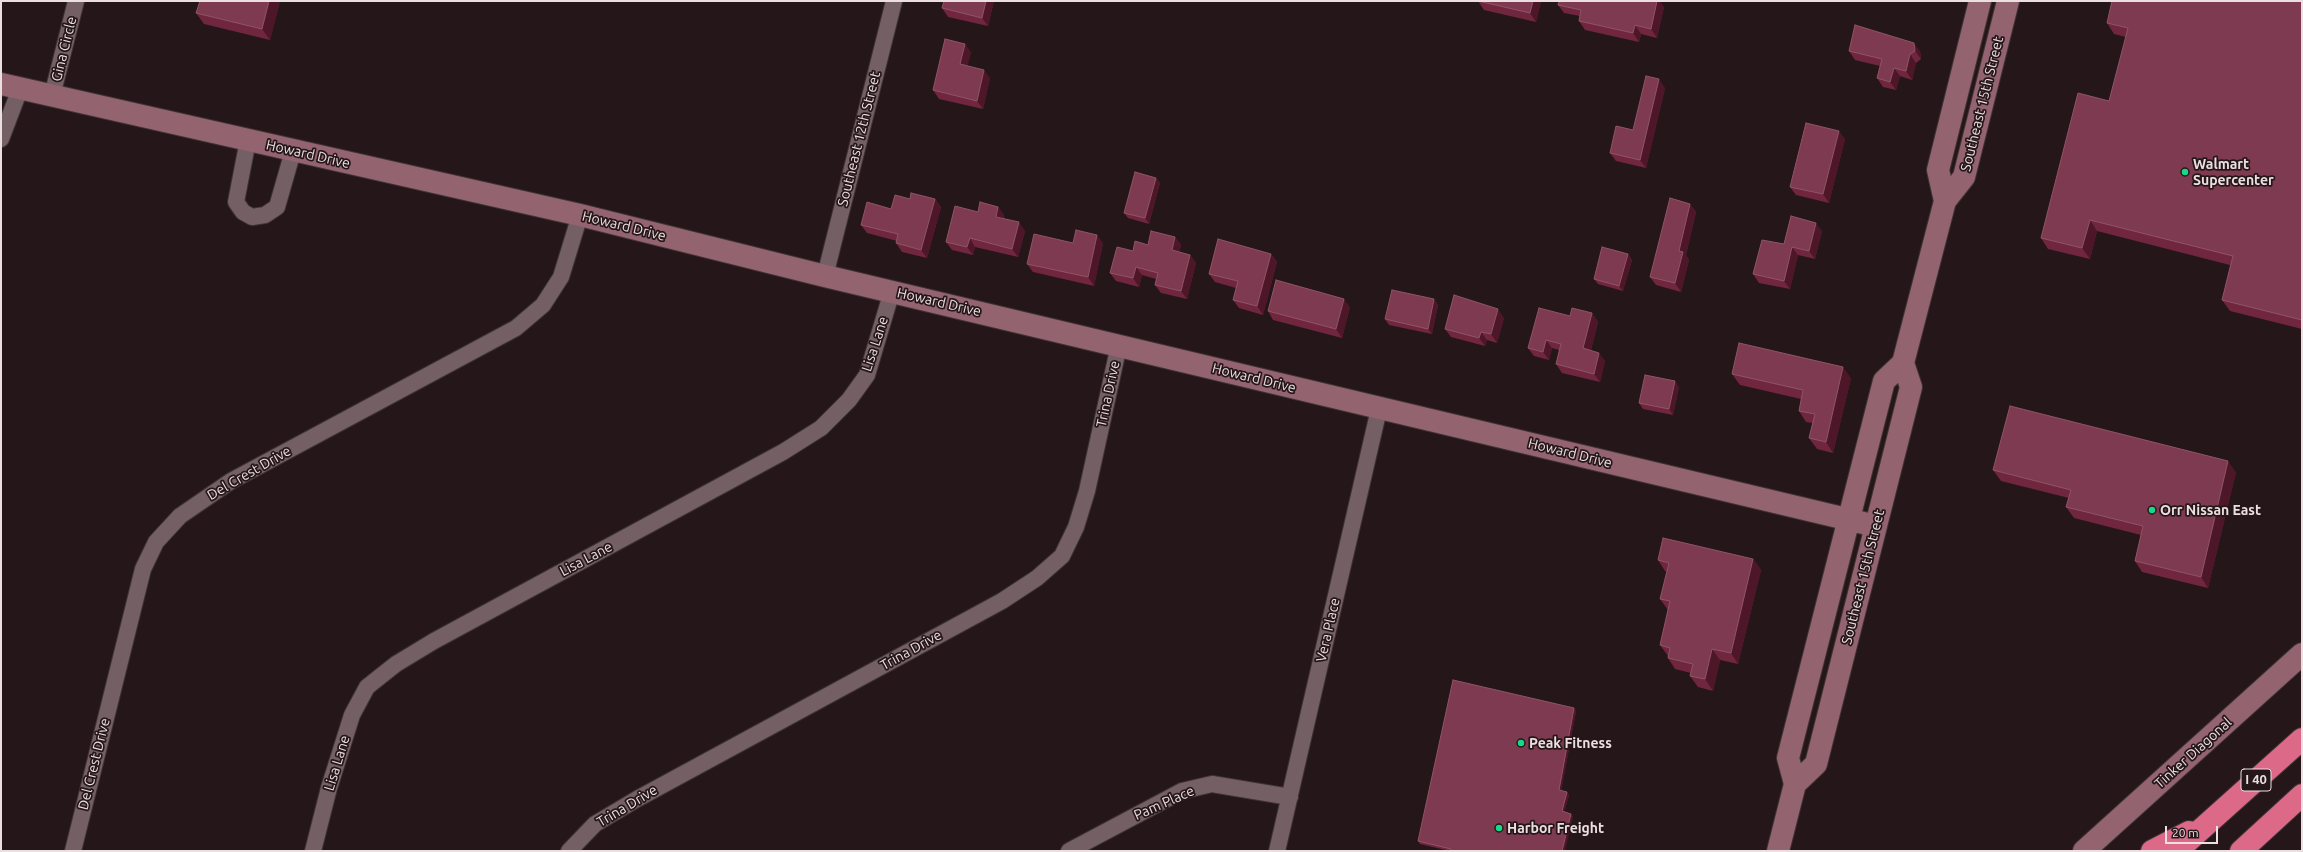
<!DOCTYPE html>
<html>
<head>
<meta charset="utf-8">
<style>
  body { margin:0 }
  #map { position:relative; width:2303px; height:852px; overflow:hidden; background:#251619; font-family:Ubuntu,sans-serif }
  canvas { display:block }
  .frame { position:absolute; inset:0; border:2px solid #ebdfe1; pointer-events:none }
  .scale { position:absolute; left:2165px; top:826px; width:53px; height:18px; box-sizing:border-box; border:2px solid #ebdfe1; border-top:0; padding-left:5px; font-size:12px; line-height:14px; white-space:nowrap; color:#ebdfe1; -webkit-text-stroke:3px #251619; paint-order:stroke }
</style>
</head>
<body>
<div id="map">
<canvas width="2303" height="852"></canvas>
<div class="frame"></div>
<div class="scale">20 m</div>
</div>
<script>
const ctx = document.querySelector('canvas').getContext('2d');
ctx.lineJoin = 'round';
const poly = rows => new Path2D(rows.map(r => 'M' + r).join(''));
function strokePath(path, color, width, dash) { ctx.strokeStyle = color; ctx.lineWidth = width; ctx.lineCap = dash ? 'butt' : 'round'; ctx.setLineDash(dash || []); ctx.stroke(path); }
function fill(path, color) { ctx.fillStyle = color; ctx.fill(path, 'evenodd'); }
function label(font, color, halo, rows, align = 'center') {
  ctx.font = font + ' Ubuntu,sans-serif'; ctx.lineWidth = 3.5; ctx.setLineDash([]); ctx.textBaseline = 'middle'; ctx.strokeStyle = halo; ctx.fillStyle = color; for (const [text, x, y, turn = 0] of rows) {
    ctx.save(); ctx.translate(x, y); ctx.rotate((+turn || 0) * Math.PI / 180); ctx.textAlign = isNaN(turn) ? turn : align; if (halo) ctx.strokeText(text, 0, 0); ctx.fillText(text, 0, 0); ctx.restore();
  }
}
const street = poly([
  [52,96,76,1],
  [1,139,20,89],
  [248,140,236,202,243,212,252,217,265,215,277,207,293,151],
  [825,276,894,1],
  [73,851,143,569,156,542,180,516,231,481,516,328,543,305,561,277,580,215],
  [313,851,329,788,352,715,367,687,396,664,434,641,783,452,821,428,849,400,867,375,892,291],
  [569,851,595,824,637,799,1002,601,1037,578,1062,556,1076,527,1087,491,1119,345],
  [1069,851,1182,791,1212,784,1290,797],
  [1277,851,1379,409]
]);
const secondary = poly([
  [1,84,580,215,825,276,1876,526],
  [1945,201,1938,170,1980,1],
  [1795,784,1816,764,1911,387,1903,363,1945,201,1964,177,2008,1],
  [1778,851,1795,784,1788,758,1884,381,1903,363],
  [2084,851,2302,654]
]);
const highway = poly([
  [2152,851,2189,832],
  [2177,851,2302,739],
  [2241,851,2302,795]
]);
strokePath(street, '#3e3335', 18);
strokePath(secondary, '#3e3335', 24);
strokePath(highway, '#3e3335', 24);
strokePath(street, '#746064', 16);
strokePath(secondary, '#93636f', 22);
strokePath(highway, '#dc6988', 22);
fill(poly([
  [280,1,270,40,204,24,196,13],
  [944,1,994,1,988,26,948,17,942,8],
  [1478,1,1541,1,1536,22,1484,10],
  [2302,1,2302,329,2230,311,2222,300,2230,265,2097,231,2090,259,2048,249,2041,238,2109,101,2126,37,2114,34,2107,23],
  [1558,5,1664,7,1657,38,1641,34,1639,42,1585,30,1579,21,1580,16,1564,13],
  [1849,51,1920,51,1921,59,1916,63,1912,80,1900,76,1896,90,1883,87,1877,78,1880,66,1855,60],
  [971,52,967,66,990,78,983,109,939,99,933,90],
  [1665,88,1646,168,1616,161,1610,153,1633,130],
  [1845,139,1829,203,1796,195,1790,187],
  [1156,178,1160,183,1149,224,1128,218,1124,213],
  [910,199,935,199,941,207,927,258,902,252,896,243,897,241,867,233,861,225],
  [1690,204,1696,212,1686,255,1689,260,1681,292,1656,285,1650,277],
  [998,207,1004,215,1004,218,1025,231,1018,257,975,247,973,255,952,250,946,242,978,212],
  [1822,231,1815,259,1798,255,1790,289,1759,283,1753,274,1784,244],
  [1175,237,1181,245,1179,252,1190,255,1196,263,1187,299,1161,293,1155,285,1156,279,1142,275,1139,287,1116,281,1110,273,1133,251,1148,245],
  [1073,243,1103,243,1094,286,1033,272,1027,264],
  [1271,254,1277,262,1263,315,1239,308,1233,300,1236,288,1215,282,1209,274],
  [1628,254,1632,260,1623,291,1598,284,1594,279],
  [1434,299,1438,305,1432,334,1389,325,1385,319],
  [1350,307,1342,338,1273,320,1268,311],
  [1592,313,1598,322,1591,350,1605,361,1600,382,1562,373,1556,364,1559,350,1552,348,1549,360,1534,356,1528,348,1570,316],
  [1504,318,1497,343,1487,340,1485,346,1451,337,1445,329],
  [1732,374,1851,378,1833,453,1817,449,1809,438,1813,423,1806,422,1799,411,1801,399,1740,385],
  [1679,387,1673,415,1643,409,1639,403],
  [1993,470,2236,472,2208,588,2142,572,2135,561,2141,535,2074,518,2066,507,2069,498,2001,481],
  [1753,559,1761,570,1738,664,1720,660,1713,691,1698,687,1690,676,1691,673,1675,669,1668,658,1668,656,1660,645,1668,610,1660,599,1667,572,1665,571,1658,560],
  [1574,708,1576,711,1561,791,1567,792,1569,795,1564,812,1571,814,1573,817,1450,851,1420,844,1418,841]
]), '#71263f');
fill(poly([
  [269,1,280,1,270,40,262,29],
  [986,1,994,1,988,26,982,18],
  [1533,1,1541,1,1536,22,1530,13],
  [1657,1,1660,1,1664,7,1657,38,1651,29],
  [1635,25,1641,34,1639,42,1633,33],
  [1914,43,1920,51,1921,59,1915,51],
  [965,44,971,52,966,73,960,64],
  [1910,54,1916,63,1912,80,1906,71],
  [1894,68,1900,76,1896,90,1890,82],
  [984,70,990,78,983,109,977,101],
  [1659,79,1665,88,1646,168,1640,160],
  [1839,131,1845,139,1829,203,1823,194],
  [1156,178,1160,183,1149,224,1145,218],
  [935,199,941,207,927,258,921,250],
  [1690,204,1696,212,1686,255,1689,260,1681,292,1675,283,1679,251],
  [998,207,1004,215,1002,225,996,217],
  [2090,220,2097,231,2090,259,2082,248],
  [1019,222,1025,231,1018,257,1012,249],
  [1816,223,1822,231,1815,259,1809,251],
  [1097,235,1103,243,1094,286,1088,277],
  [1175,237,1181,245,1177,259,1172,250],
  [970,238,975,247,973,255,967,247],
  [1792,247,1798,255,1790,289,1784,281],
  [1271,254,1277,262,1263,315,1257,306],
  [1628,254,1632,260,1623,291,1619,286],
  [1190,255,1196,263,1187,299,1181,291],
  [1136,267,1142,275,1139,287,1133,278],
  [1344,299,1350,307,1342,338,1336,329],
  [1434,299,1438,305,1432,334,1428,329],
  [1498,309,1504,318,1497,343,1491,334],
  [1592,313,1598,322,1589,357,1583,348],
  [1481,332,1487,340,1485,346,1479,338],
  [1546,340,1552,348,1549,360,1543,352],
  [1599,353,1605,361,1600,382,1594,374],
  [1843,367,1851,378,1833,453,1826,442],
  [1675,381,1679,387,1673,415,1669,409],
  [2228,461,2236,472,2208,588,2201,577],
  [1753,559,1761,570,1738,664,1731,653],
  [1712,649,1720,660,1713,691,1705,679],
  [1574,708,1576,711,1561,792,1559,790],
  [1567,792,1569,795,1564,814,1562,811],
  [1571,814,1573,817,1565,851,1562,851]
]), '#4d1729');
const building = poly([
  [200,1,269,1,262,29,196,13,200,1],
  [944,1,986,1,982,18,942,8,944,1],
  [1478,1,1533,1,1530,13,1478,1],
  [1559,1,1657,1,1651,29,1635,25,1633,33,1579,21,1581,10,1558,5,1559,1],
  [2112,1,2302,1,2302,320,2222,300,2233,256,2090,220,2082,248,2041,238,2078,93,2109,101,2128,28,2107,23,2112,1],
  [1855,25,1914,43,1915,51,1910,54,1906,71,1894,68,1890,82,1877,78,1882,59,1849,51,1855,25],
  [945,39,965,44,960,64,984,70,977,101,933,90,945,39],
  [1646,76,1659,79,1640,160,1610,153,1616,126,1633,130,1646,76],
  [1806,123,1839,131,1823,194,1790,187,1806,123],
  [1135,172,1156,178,1145,218,1124,213,1135,172],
  [911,193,935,199,921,250,896,243,898,234,861,225,867,202,891,209,895,195,910,199,911,193],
  [1670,198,1690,204,1679,251,1683,252,1675,283,1650,277,1670,198],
  [980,202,998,207,996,217,1019,222,1012,249,970,238,967,247,946,242,955,206,978,212,980,202],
  [1791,216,1816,223,1809,251,1792,247,1784,281,1753,274,1762,240,1784,244,1791,216],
  [1076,230,1097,235,1088,277,1027,264,1034,234,1073,243,1076,230],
  [1151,231,1175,237,1172,250,1190,255,1181,291,1155,285,1158,273,1136,267,1133,278,1110,273,1117,247,1133,251,1135,241,1148,245,1151,231],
  [1218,239,1271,254,1257,306,1233,300,1238,281,1209,274,1218,239],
  [1602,247,1628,254,1619,286,1594,279,1602,247],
  [1276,280,1344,299,1336,329,1268,311,1276,280],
  [1392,290,1434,299,1428,329,1385,319,1392,290],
  [1454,295,1498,309,1491,334,1481,332,1479,338,1445,329,1454,295],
  [1539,308,1570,316,1572,308,1592,313,1583,348,1599,353,1594,374,1556,364,1561,344,1546,340,1543,352,1528,348,1539,308],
  [1739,343,1843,367,1826,442,1809,438,1815,414,1799,411,1803,390,1732,374,1739,343],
  [1645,375,1675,381,1669,409,1639,403,1645,375],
  [2010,406,2228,461,2201,577,2135,561,2143,526,2066,507,2071,490,1993,470,2010,406],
  [1663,538,1753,559,1731,653,1712,649,1705,679,1690,676,1693,664,1668,658,1670,648,1660,645,1670,601,1660,599,1669,563,1658,560,1663,538],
  [1453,680,1574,708,1559,790,1567,792,1562,811,1571,814,1562,851,1450,851,1451,849,1418,841,1453,680]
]);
fill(building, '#7e3a51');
strokePath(building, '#8f5467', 1);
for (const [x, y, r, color] of [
  [2185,172,4,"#16d989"],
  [2152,510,4,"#16d989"],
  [1521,743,4,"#16d989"],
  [1499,828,4,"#16d989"]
]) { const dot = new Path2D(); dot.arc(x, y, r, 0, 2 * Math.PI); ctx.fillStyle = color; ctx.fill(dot); strokePath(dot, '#251619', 1.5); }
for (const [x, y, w] of [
  [2256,780,30]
]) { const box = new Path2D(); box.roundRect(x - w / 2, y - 11, w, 22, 3); ctx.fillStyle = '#251619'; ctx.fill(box); strokePath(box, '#ebdfe1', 1); }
label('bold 13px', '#ebdfe1', null, [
  ["I 40",2256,780]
]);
label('14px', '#ebdfe1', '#251619', [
  ["Gina Circle",64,49,-76],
  ["Southeast 15th Street",1982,104,-76],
  ["Southeast 12th Street",859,139,-76],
  ["Howard Drive",308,154,13],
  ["Howard Drive",624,226,14],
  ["Howard Drive",939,302,13],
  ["Lisa Lane",875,344,-72],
  ["Howard Drive",1254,378,14],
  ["Trina Drive",1108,394,-78],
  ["Howard Drive",1570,453,14],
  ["Del Crest Drive",249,473,-30],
  ["Lisa Lane",586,559,-28],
  ["Southeast 15th Street",1863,577,-76],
  ["Vera Place",1328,630,-77],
  ["Trina Drive",911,650,-29],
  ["Tinker Diagonal",2193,753,-42],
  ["Lisa Lane",337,763,-73],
  ["Del Crest Drive",94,764,-76],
  ["Pam Place",1164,803,-24],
  ["Trina Drive",627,806,-31]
]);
label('bold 14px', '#ebdfe1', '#251619', [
  ["Walmart",2193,164],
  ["Supercenter",2193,180],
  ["Orr Nissan East",2160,510],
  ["Peak Fitness",1529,743],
  ["Harbor Freight",1507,828]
], 'left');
</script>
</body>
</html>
